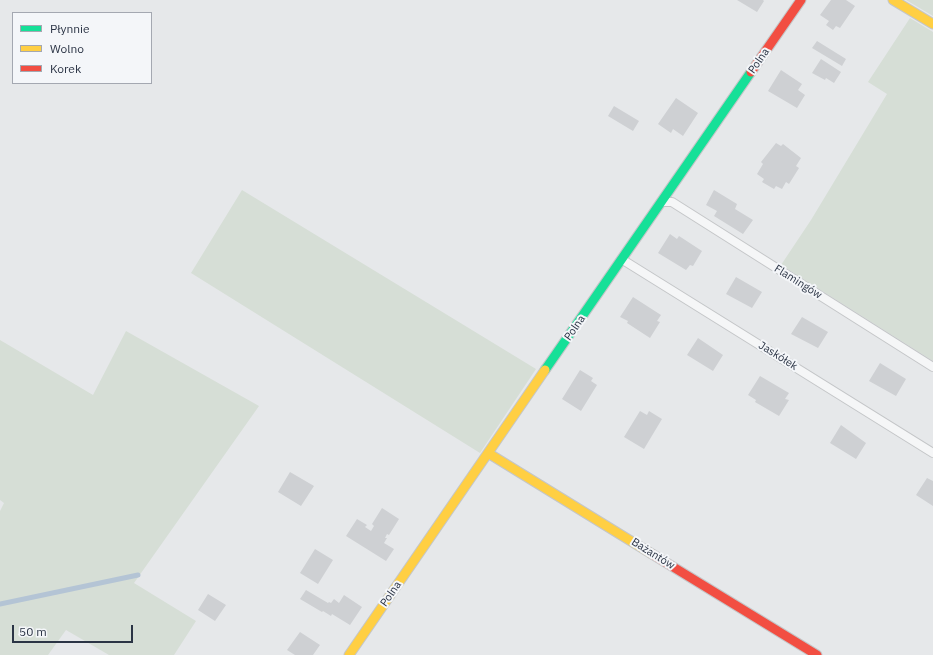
<!DOCTYPE html>
<html>
<head>
<meta charset="utf-8">
<style>
  body { margin:0 }
  #map { position:relative; width:933px; height:655px; overflow:hidden; background:#e6e8ea; font-family:"IBM Plex Sans",sans-serif }
  canvas { display:block }
  .legend { position:absolute; left:12px; top:12px; width:140px; height:72px; box-sizing:border-box; background:#f4f6f9; border:1px solid #a4a8b1; margin:0; padding:5px 7px; list-style:none; font-size:12px; color:#2b3445 }
  .legend li { display:flex; align-items:center; gap:8px; height:20px }
  .legend b { width:20px; border:1px solid #a4a8b1 }
  .scale { position:absolute; left:12px; top:625px; width:121px; height:18px; box-sizing:border-box; border:2px solid #2b3445; border-top:0; padding-left:5px; font-size:12px; line-height:14px; white-space:nowrap; color:#2b3445; -webkit-text-stroke:3px #f4f6f9; paint-order:stroke }
</style>
</head>
<body>
<div id="map">
<canvas width="933" height="655"></canvas>
<ul class="legend">
<li><b style="height:5px;background:#16e098"></b>Płynnie</li>
<li><b style="height:5px;background:#ffcf43"></b>Wolno</li>
<li><b style="height:5px;background:#f24e42"></b>Korek</li>
</ul>
<div class="scale">50 m</div>
</div>
<script>
const ctx = document.querySelector('canvas').getContext('2d');
ctx.lineJoin = 'round';
function fill(path, color) { ctx.fillStyle = color; ctx.fill(path, 'evenodd'); }
const poly = rows => new Path2D(rows.map(r => 'M' + r).join(''));
function strokePath(path, color, width, dash) { ctx.strokeStyle = color; ctx.lineWidth = width; ctx.lineCap = dash ? 'butt' : 'round'; ctx.setLineDash(dash || []); ctx.stroke(path); }
function label(font, color, halo, rows, align = 'center') {
  ctx.font = font + ' "IBM Plex Sans",sans-serif'; ctx.lineWidth = 4; ctx.setLineDash([]); ctx.textBaseline = 'middle'; ctx.strokeStyle = halo; ctx.fillStyle = color; for (const [text, x, y, turn = 0] of rows) {
    ctx.save(); ctx.translate(x, y); ctx.rotate((+turn || 0) * Math.PI / 180); ctx.textAlign = isNaN(turn) ? turn : align; if (halo) ctx.strokeText(text, 0, 0); ctx.fillText(text, 0, 0); ctx.restore();
  }
}
fill(poly([
  [906,0,933,0,933,16],
  [910,18,933,32,933,361,781,265,811,220,887,94,868,82],
  [242,190,536,369,480,453,191,273],
  [126,331,259,406,134,583,196,621,174,655,109,655,66,630,48,655,0,655,0,511,4,503,0,500,0,340,93,395]
]), '#d6ded6');
strokePath(poly([
  [0,604,138,575]
]), '#b4c4d5', 5);
fill(poly([
  [737,0,763,0,764,1,757,12],
  [831,0,846,0,855,6,840,28,836,26,833,30,826,25,829,21,820,15],
  [817,41,846,59,842,66,812,48],
  [821,59,841,72,834,83,826,78,825,80,812,73],
  [781,70,802,84,798,90,805,95,797,108,768,91],
  [676,98,698,113,683,136,673,129,671,133,658,124],
  [614,106,639,121,633,131,608,116],
  [776,143,781,146,783,144,801,158,796,166,799,168,789,184,786,182,782,189,776,186,774,189,762,182,764,179,757,174,763,164,761,162],
  [714,190,737,204,735,209,753,220,743,234,714,216,717,211,706,205],
  [670,234,677,239,679,236,702,251,693,266,690,265,686,270,658,253],
  [736,277,762,292,752,308,726,294],
  [633,297,661,315,657,321,660,322,650,338,627,323,628,321,620,317],
  [802,317,828,332,818,348,791,334],
  [698,338,723,355,713,371,687,355],
  [880,363,906,379,896,396,869,381],
  [580,370,593,378,591,381,597,385,581,411,562,399],
  [760,376,789,393,785,399,789,400,779,416,755,402,756,400,748,395],
  [640,411,647,415,649,411,662,419,644,449,624,437],
  [841,425,866,443,856,459,830,443],
  [290,472,314,486,301,506,278,492],
  [927,478,933,481,933,506,916,495],
  [382,508,399,519,389,535,387,534,385,538,387,538,384,543,394,549,386,561,346,536,357,519,367,525,365,527,371,531,374,526,372,524],
  [315,549,333,560,318,584,300,573],
  [306,590,328,603,329,602,331,603,334,599,339,603,344,595,362,607,350,625,332,614,331,616,323,611,322,612,300,599],
  [208,594,226,605,215,621,198,610],
  [300,632,320,645,313,655,295,655,287,650]
]), '#ced0d3');
const lane = poly([
  [664,202,672,202,933,367],
  [623,260,933,453]
]);
const fast = poly([
  [545,370,751,72]
]);
const slow = poly([
  [893,0,933,24],
  [488,453,652,554],
  [349,655,545,370]
]);
const jam = poly([
  [751,72,801,0],
  [652,554,817,655]
]);
strokePath(lane, '#c4c6c8', 10);
strokePath(fast, '#c4c6c8', 11);
strokePath(slow, '#c4c6c8', 11);
strokePath(jam, '#c4c6c8', 11);
strokePath(lane, '#f5f6f7', 8);
strokePath(fast, '#16e098', 9);
strokePath(slow, '#ffcf43', 9);
strokePath(jam, '#f24e42', 9);
label('11px', '#2b3445', '#f4f6f9', [
  ["Polna",759,61,-55],
  ["Flamingów",798,282,32],
  ["Polna",575,328,-55],
  ["Jaskółek",778,356,32],
  ["Bażantów",653,554,32],
  ["Polna",391,594,-55]
]);
</script>
</body>
</html>
